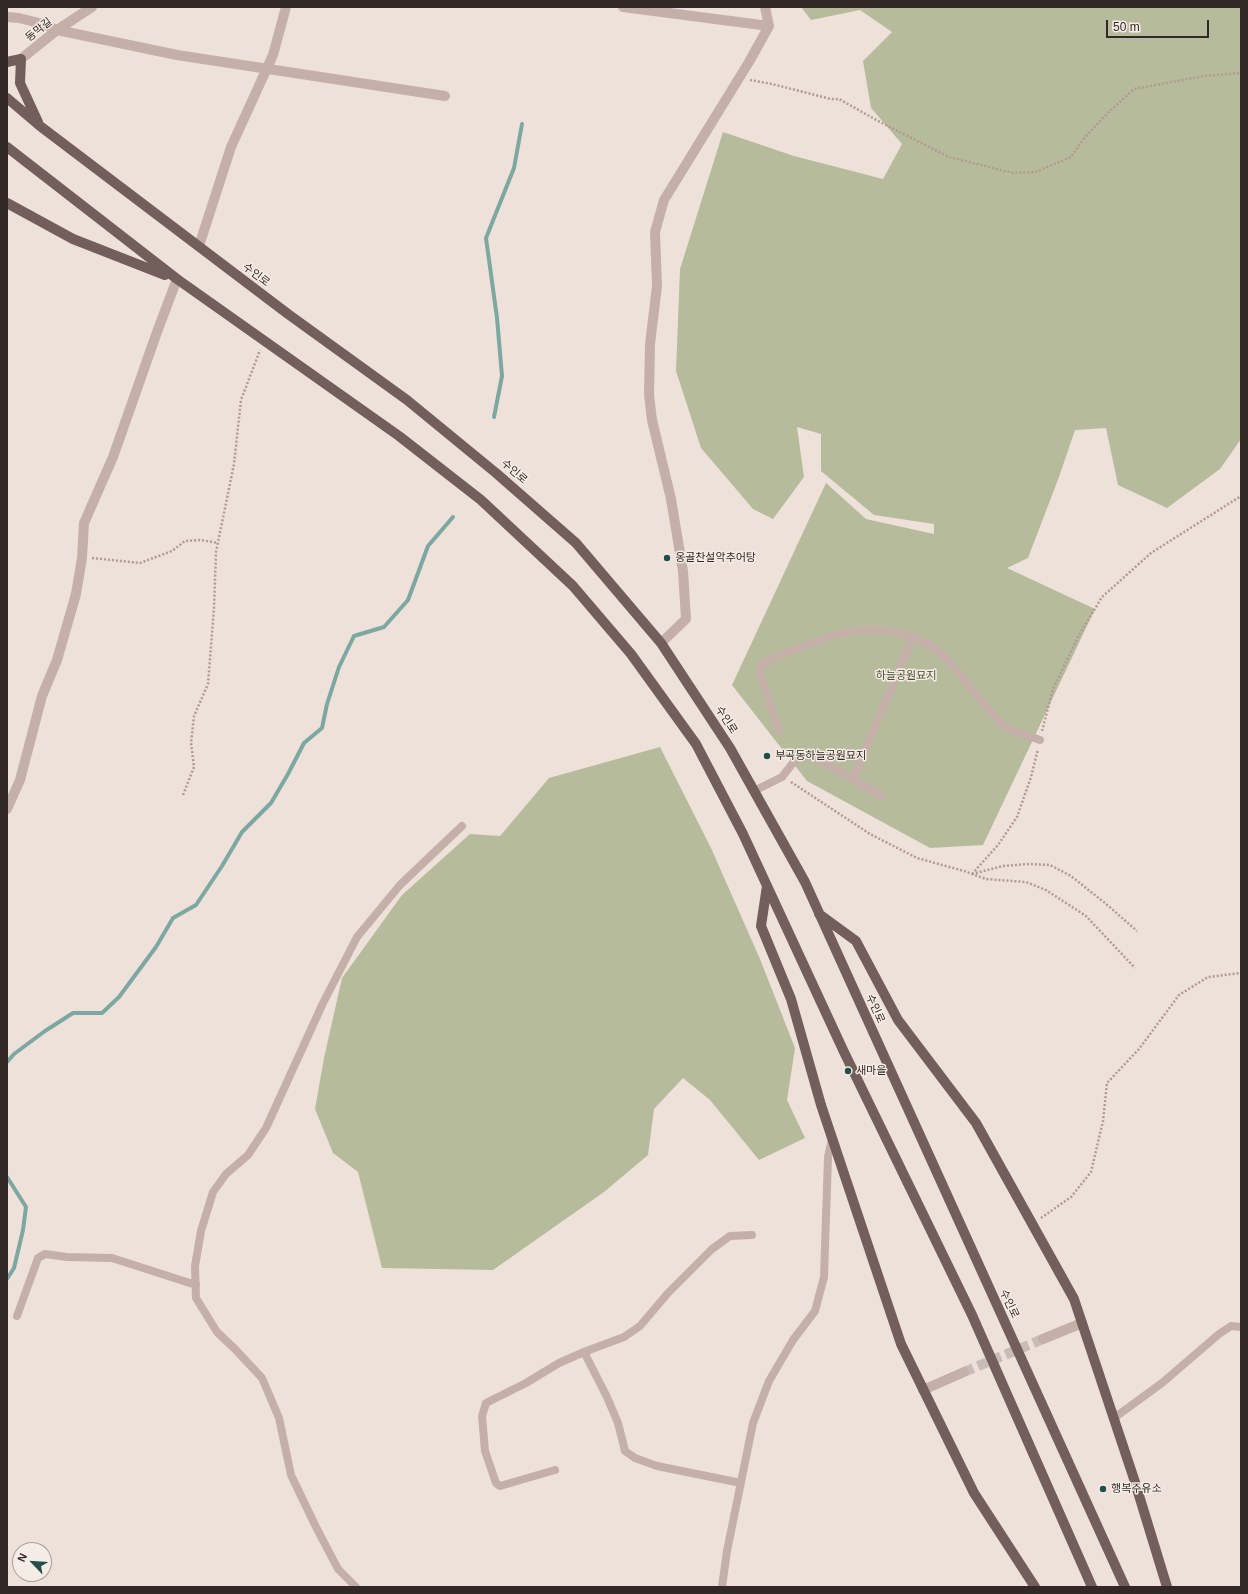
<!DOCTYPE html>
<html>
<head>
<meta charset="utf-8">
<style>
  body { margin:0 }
  #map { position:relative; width:1248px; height:1594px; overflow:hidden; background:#eee1da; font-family:Helvetica,sans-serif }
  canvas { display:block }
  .frame { position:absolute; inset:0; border:8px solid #322927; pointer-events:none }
  .north { position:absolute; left:12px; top:1542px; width:40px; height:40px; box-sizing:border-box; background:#f6ece6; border:1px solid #a89e9a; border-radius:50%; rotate:295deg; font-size:11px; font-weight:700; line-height:16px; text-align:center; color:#322927 }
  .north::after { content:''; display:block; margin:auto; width:14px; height:18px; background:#224f4a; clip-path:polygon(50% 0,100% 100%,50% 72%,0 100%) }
  .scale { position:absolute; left:1106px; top:20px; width:103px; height:18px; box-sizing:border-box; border:2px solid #322927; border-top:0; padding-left:5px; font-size:12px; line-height:14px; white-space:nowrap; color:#322927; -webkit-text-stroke:3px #f6ece6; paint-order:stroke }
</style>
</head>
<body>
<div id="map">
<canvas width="1248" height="1594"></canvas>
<div class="frame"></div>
<div class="north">N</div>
<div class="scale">50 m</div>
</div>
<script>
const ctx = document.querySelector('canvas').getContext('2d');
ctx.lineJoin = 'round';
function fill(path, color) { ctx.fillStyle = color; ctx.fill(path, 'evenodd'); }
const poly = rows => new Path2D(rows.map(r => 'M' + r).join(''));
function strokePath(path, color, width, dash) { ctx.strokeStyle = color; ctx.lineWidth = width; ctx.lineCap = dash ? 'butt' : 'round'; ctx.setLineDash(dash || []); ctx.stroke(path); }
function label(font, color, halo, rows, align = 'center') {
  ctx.font = font + ' Helvetica,"Noto Sans KR",sans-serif'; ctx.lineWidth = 3; ctx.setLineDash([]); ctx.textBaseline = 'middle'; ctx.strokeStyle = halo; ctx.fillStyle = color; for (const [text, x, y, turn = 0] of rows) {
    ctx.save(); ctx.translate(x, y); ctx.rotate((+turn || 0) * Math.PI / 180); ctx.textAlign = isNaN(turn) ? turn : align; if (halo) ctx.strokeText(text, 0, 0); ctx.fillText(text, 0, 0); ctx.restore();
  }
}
fill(poly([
  [801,7,1241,7,1241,439,1220,469,1167,508,1118,485,1106,428,1075,430,1059,477,1028,558,1007,568,1095,609,983,845,930,848,807,781,732,685,826,483,866,519,934,534,934,524,874,515,821,471,821,434,797,427,804,477,773,519,753,509,701,448,676,371,680,269,723,132,794,156,883,179,902,144,871,108,863,61,892,32,860,10,811,20],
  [660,747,711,848,760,959,795,1048,787,1100,805,1138,759,1160,710,1100,683,1078,654,1109,648,1155,604,1192,493,1270,382,1268,358,1172,333,1153,315,1109,324,1058,342,978,402,895,470,834,500,836,549,778]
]), '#b6bb9c');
strokePath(poly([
  [494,417,502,376,497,318,486,238,514,168,522,124],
  [7,1062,14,1054,45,1031,73,1013,102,1013,119,997,156,947,173,918,196,905,222,866,242,832,271,803,288,774,304,743,322,728,327,704,339,667,354,636,384,627,408,600,428,546,453,517],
  [7,1177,26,1207,23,1230,14,1268,7,1279]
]), '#7da8a2', 4);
strokePath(poly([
  [964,1372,1043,1339]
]), '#c8bcb6', 10, [10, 5]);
strokePath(poly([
  [750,80,772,84,831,99,839,99,880,122,949,157,1013,173,1035,172,1071,157,1085,137,1109,112,1134,89,1204,76,1241,73],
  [92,558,140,563,172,551,185,541,201,540,218,543],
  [1042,731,1053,689,1078,637,1102,597,1151,553,1241,496],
  [791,782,870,834,917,858,964,871,986,879,1026,882,1046,890,1086,916,1135,968],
  [183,795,194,767,191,743,194,716,208,684,214,608,216,552,234,464,241,400,260,350],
  [972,874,998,845,1017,817,1031,777,1038,749],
  [972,874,1003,866,1029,864,1050,865,1071,876,1105,903,1137,931],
  [1041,1218,1071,1197,1091,1172,1103,1121,1107,1083,1139,1049,1179,995,1208,977,1241,973]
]), '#b09a92', 2.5, [2, 2]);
strokePath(poly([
  [913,637,933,647,951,664,999,722,1009,729,1040,740],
  [779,730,760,673,761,667,765,662,783,654,832,636,853,631,874,630,892,631,913,637,853,779],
  [754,791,782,777,796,759,808,755,827,764,882,796],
  [17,1316,38,1258,45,1254,67,1257,112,1258,196,1285],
  [584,1352,624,1337,640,1326,668,1293,712,1249,730,1236,752,1235],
  [1114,1418,1162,1383,1219,1334,1231,1326,1241,1327],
  [555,1470,500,1486,496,1483,485,1451,482,1416,486,1403,526,1383,559,1363,584,1352,607,1397,618,1423,625,1451,635,1458,657,1466,741,1483],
  [356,1587,338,1569,316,1527,291,1475,279,1418,262,1378,235,1349,217,1332,196,1298,195,1266,201,1231,213,1192,226,1174,248,1155,266,1128,323,1003,357,937,400,885,462,826],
  [722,1587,727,1551,753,1423,769,1381,793,1340,815,1311,824,1277,828,1157,832,1139]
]), '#c4b0a8', 8);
strokePath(poly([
  [623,7,769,26,765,7],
  [7,17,19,18,43,24,57,30,177,55,445,96],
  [21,59,57,30,92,7],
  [199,246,231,147,273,55,286,7],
  [661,643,686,619,683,571,671,499,652,420,649,395,650,344,657,286,655,232,664,200,749,62,769,26],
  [7,809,20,780,42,696,57,660,76,594,82,558,84,523,113,457,157,332,177,279],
  [1043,1339,1082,1323],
  [923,1390,964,1372]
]), '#c4b0a8', 10);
strokePath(poly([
  [7,62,21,59,20,83,38,122],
  [7,98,40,126,288,314,407,400,496,473,576,543,661,643,730,748,805,882,1125,1587],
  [7,147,177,279,399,436,481,500,573,586,631,654,696,744,743,834,844,1052,972,1315,1092,1587],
  [7,203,73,239,165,275],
  [767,886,761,926,791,999,821,1105,901,1344,974,1493,1035,1587],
  [819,914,856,941,898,1020,976,1123,1074,1299,1134,1479,1167,1587]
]), '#725e5a', 10);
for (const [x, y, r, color] of [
  [667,558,4,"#224f4a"],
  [767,756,4,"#224f4a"],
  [848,1071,4,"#224f4a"],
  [1103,1489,4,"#224f4a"]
]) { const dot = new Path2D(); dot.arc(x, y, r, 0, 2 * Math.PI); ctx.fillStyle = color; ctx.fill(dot); strokePath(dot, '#f6ece6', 1.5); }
label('11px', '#322927', '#f6ece6', [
  ["동막길",39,30,-38],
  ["수인로",256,275,37],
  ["수인로",514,472,41],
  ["수인로",726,720,57],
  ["수인로",875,1009,66],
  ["수인로",1009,1304,65]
]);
label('11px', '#322927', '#f6ece6', [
  ["옹골찬설악추어탕",675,558],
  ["부곡동하늘공원묘지",775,756],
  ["새마을",856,1071],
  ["행복주유소",1111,1489]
], 'left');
label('11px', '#474d2e', '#f6ece6', [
  ["하늘공원묘지",906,676]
]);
</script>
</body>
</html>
